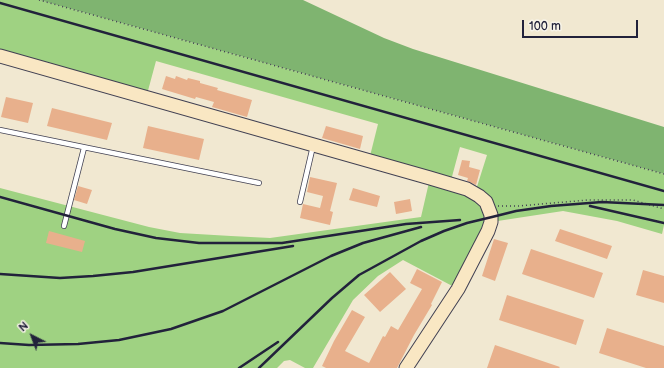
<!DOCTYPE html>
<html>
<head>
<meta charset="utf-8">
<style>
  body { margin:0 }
  #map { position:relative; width:664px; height:368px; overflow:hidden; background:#f1e8d1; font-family:"Balsamiq Sans",sans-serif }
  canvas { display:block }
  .north { position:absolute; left:12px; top:316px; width:40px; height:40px; -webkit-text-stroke:3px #f7f3e8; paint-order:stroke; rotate:318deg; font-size:11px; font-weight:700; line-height:16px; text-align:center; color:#22223b }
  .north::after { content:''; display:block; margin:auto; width:14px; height:18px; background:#22223b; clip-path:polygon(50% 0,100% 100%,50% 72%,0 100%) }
  .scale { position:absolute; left:522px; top:20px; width:116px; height:18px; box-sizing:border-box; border:2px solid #22223b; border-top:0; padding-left:5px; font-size:12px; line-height:14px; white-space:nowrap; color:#22223b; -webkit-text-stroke:3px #f7f3e8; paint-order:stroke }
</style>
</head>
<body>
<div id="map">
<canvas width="664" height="368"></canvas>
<div class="north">N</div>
<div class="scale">100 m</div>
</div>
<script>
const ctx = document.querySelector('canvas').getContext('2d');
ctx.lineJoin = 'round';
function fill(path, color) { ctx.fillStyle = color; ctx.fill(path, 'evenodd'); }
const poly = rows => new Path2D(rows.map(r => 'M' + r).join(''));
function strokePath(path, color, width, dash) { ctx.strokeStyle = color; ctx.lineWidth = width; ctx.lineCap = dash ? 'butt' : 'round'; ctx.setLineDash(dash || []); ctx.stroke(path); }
fill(poly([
  [0,0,39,0,664,174,664,225,662,234,617,221,563,211,491,222,458,289,403,260,378,276,353,300,313,368,305,368,290,360,284,361,277,368,0,368,0,188,149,227,180,233,231,236,270,238,421,217,430,178,369,160,378,124,156,61,146,98,0,56],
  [460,147,487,155,475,193,450,184]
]), '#9fd282');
fill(poly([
  [39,0,303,0,384,38,413,49,664,127,664,174]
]), '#7fb470');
fill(poly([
  [166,76,175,79,176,76,187,80,188,78,200,81,200,83,218,88,217,90,252,100,247,117,212,107,214,102,196,97,195,99,162,89],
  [6,97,33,103,28,123,1,117],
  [52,108,112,123,107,140,47,126],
  [148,126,204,139,199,160,143,148],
  [326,126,363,136,360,149,322,138],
  [462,160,470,161,469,167,480,170,476,185,467,181,468,178,458,175],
  [310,177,337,183,330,211,333,212,330,225,300,218,303,204,320,208,323,196,307,192],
  [78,186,92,190,87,204,74,200],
  [353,188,380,196,377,207,349,200],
  [410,199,412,211,396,214,394,202],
  [560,229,612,246,607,259,555,241],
  [49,231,85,241,82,252,46,243],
  [494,239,508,243,495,281,482,276],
  [531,249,603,273,594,298,522,274],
  [417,269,442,282,431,304,432,305,414,335,397,368,326,368,322,366,334,341,352,310,365,317,345,351,369,363,383,336,385,337,391,326,398,330,422,289,410,283],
  [643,270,664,276,664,303,636,295],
  [390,272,406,289,380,312,364,295],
  [507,295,584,320,576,345,499,320],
  [607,328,664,346,664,368,646,368,599,353],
  [495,345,560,367,559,368,487,368]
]), '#e8b08c');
const lane = poly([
  [0,130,259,183],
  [300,202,313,146],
  [64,226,84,148]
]);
const secondary = poly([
  [0,56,430,178,467,189,479,196,486,202,491,215,491,222,488,231,458,289,406,368]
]);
strokePath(lane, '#414052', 6);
strokePath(secondary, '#414052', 15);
strokePath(poly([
  [39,0,664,174],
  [498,206,518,206,588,200,633,200,664,209]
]), '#414052', 1.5, [1, 3]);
strokePath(lane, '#fff', 4.5);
strokePath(secondary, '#f9e7c3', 13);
strokePath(poly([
  [0,3,664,191],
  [0,197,115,229,156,238,199,243,282,243,406,224,460,220],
  [590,206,664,223],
  [0,274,60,278,93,276,133,272,293,246],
  [0,343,29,345,78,344,119,340,171,329,223,311,331,256,363,243,421,227],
  [239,368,278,342],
  [259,368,332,298,359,275,421,241,444,231,467,223,492,217,516,211,551,206,602,202,664,205]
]), '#22223b', 2.5);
</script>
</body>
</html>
